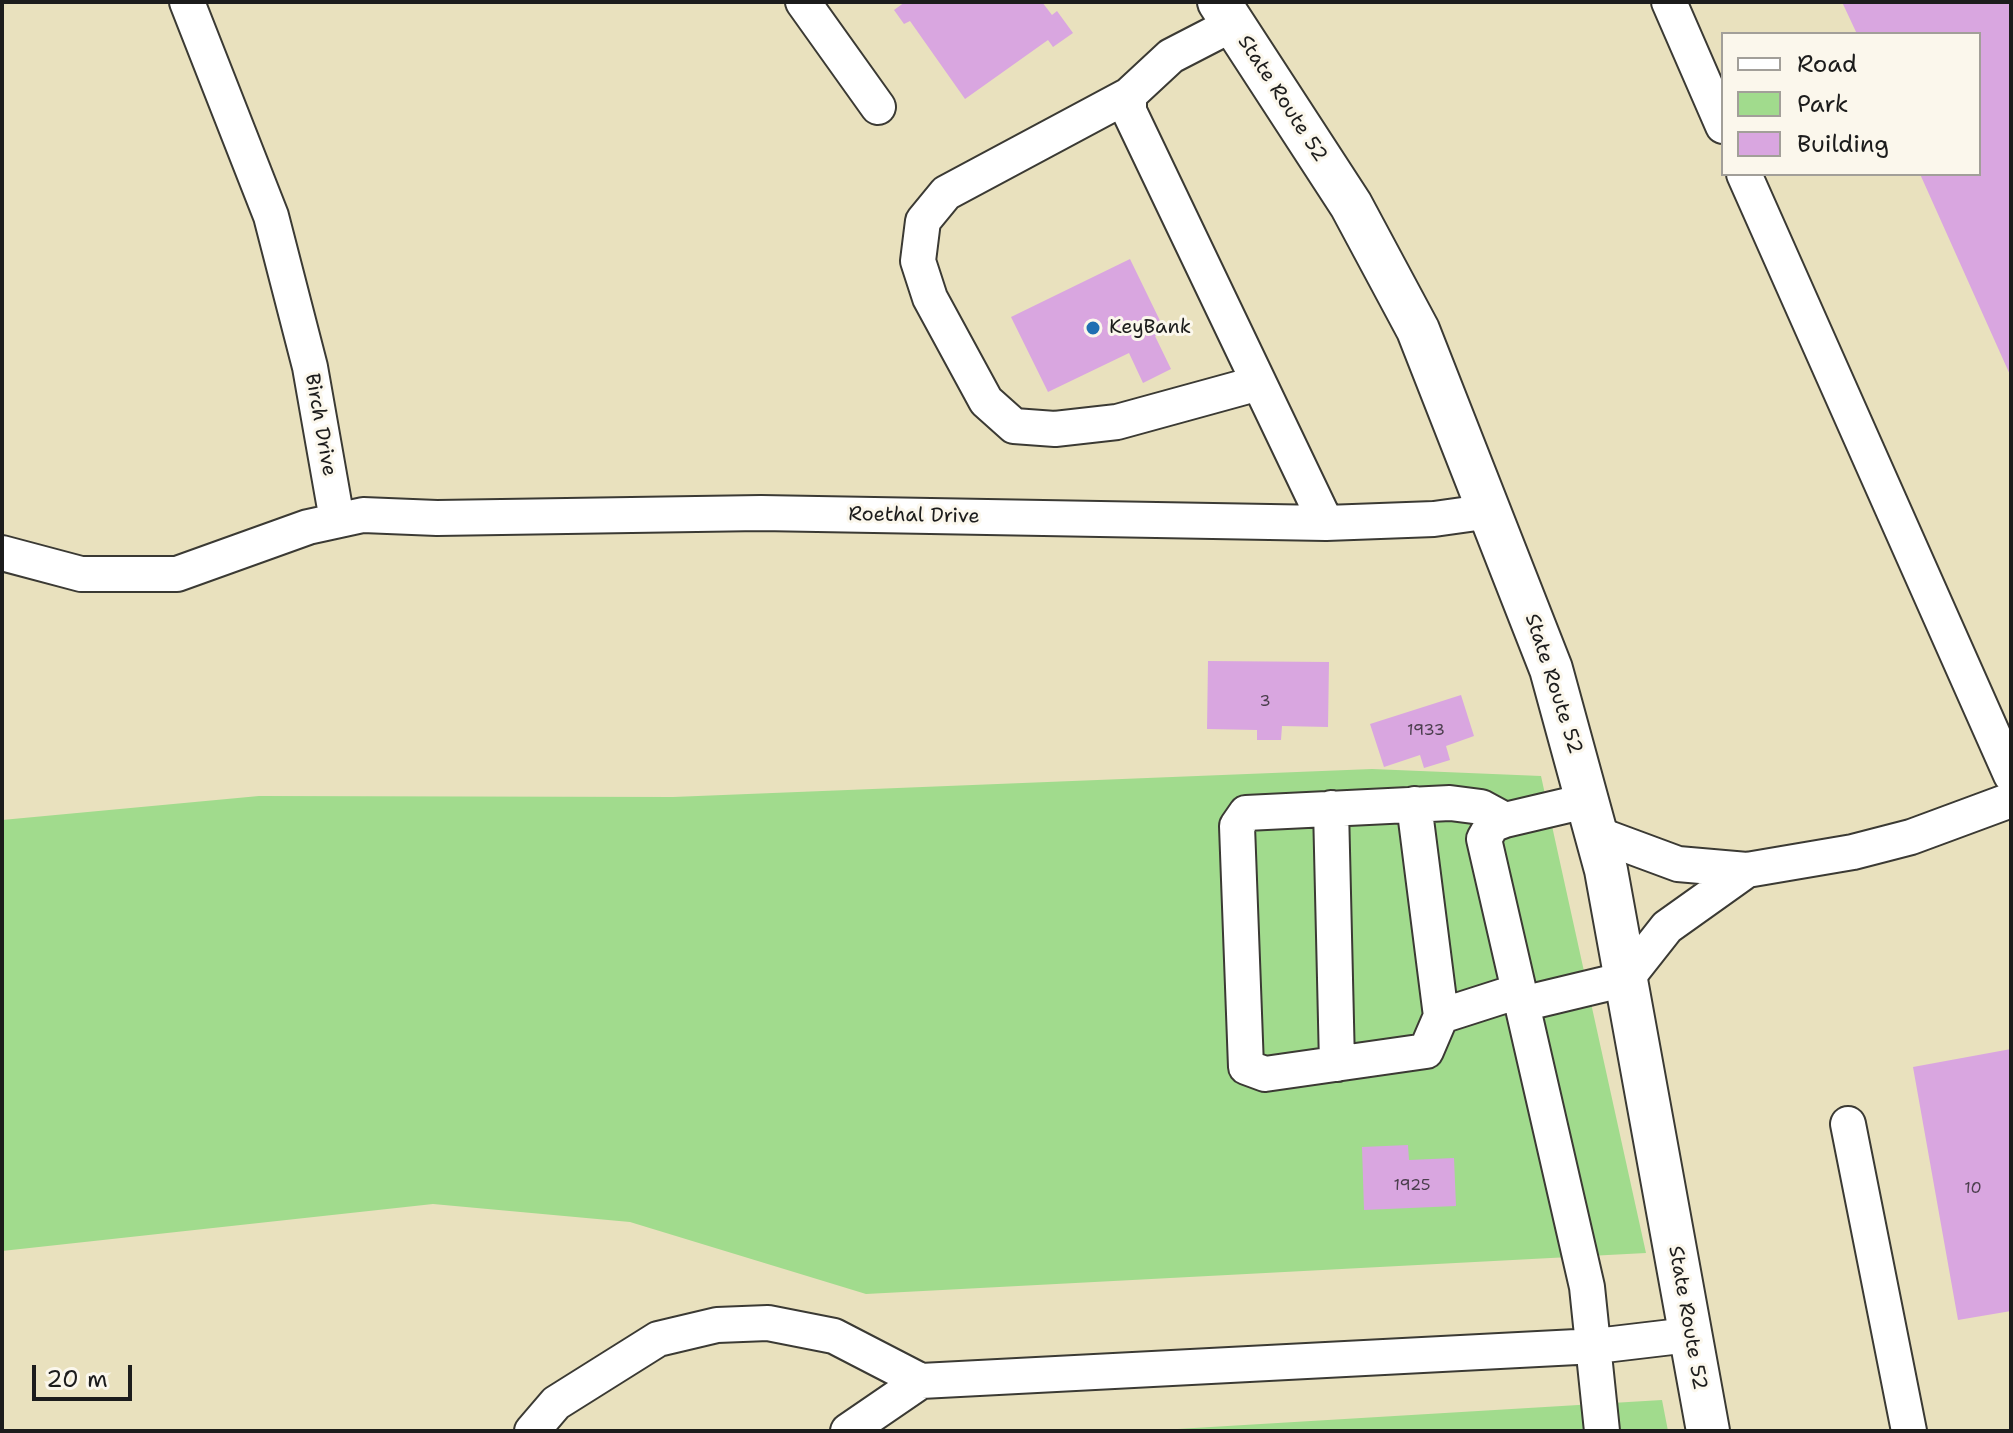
<!DOCTYPE html>
<html>
<head>
<meta charset="utf-8">
<style>
  body { margin:0 }
  #map { position:relative; width:2013px; height:1433px; overflow:hidden; background:#e9e1be; font-family:"Shantell Sans",sans-serif }
  canvas { display:block }
  .frame { position:absolute; inset:0; border:4px solid #1c1c1c; pointer-events:none }
  .legend { position:absolute; left:1721px; top:32px; width:260px; height:144px; box-sizing:border-box; background:#fbf7ec; border:2px solid #a29f99; margin:0; padding:10px 14px; list-style:none; font-size:24px; color:#1c1c1c }
  .legend li { display:flex; align-items:center; gap:16px; height:40px }
  .legend b { width:40px; border:2px solid #a29f99 }
  .scale { position:absolute; left:32px; top:1365px; width:100px; height:36px; box-sizing:border-box; border:4px solid #1c1c1c; border-top:0; padding-left:10px; font-size:24px; line-height:28px; white-space:nowrap; color:#1c1c1c; -webkit-text-stroke:6px #fbf7ec; paint-order:stroke }
</style>
</head>
<body>
<div id="map">
<canvas width="2013" height="1433"></canvas>
<div class="frame"></div>
<ul class="legend">
<li><b style="height:10px;background:#fff"></b>Road</li>
<li><b style="height:22px;background:#a1db8d"></b>Park</li>
<li><b style="height:22px;background:#d9a6e0"></b>Building</li>
</ul>
<div class="scale">20 m</div>
</div>
<script>
const ctx = document.querySelector('canvas').getContext('2d');
ctx.lineJoin = 'round';
function fill(path, color) { ctx.fillStyle = color; ctx.fill(path, 'evenodd'); }
const poly = rows => new Path2D(rows.map(r => 'M' + r).join(''));
function strokePath(path, color, width, dash) { ctx.strokeStyle = color; ctx.lineWidth = width; ctx.lineCap = dash ? 'butt' : 'round'; ctx.setLineDash(dash || []); ctx.stroke(path); }
function label(font, color, halo, rows, align = 'center') {
  ctx.font = font + ' "Shantell Sans",sans-serif'; ctx.lineWidth = 6; ctx.setLineDash([]); ctx.textBaseline = 'middle'; ctx.strokeStyle = halo; ctx.fillStyle = color; for (const [text, x, y, turn = 0] of rows) {
    ctx.save(); ctx.translate(x, y); ctx.rotate((+turn || 0) * Math.PI / 180); ctx.textAlign = isNaN(turn) ? turn : align; if (halo) ctx.strokeText(text, 0, 0); ctx.fillText(text, 0, 0); ctx.restore();
  }
}
fill(poly([
  [1372,769,1541,776,1646,1253,866,1294,630,1222,433,1204,2,1251,2,820,259,796,673,797],
  [1662,1400,1668,1431,1144,1431]
]), '#a1db8d');
fill(poly([
  [905,2,1042,2,1052,15,1057,11,1073,33,1053,47,1048,40,965,99,910,21,904,24,894,10],
  [1842,2,2011,2,2011,377,1920,174,1979,174,1979,34,1857,34],
  [1130,259,1165,331,1155,336,1171,369,1143,383,1129,353,1048,392,1011,317],
  [1208,661,1329,662,1328,727,1282,726,1281,740,1257,740,1257,730,1207,729],
  [1461,695,1474,736,1446,746,1450,760,1424,768,1420,755,1384,767,1370,724],
  [2011,1049,2011,1311,1958,1320,1913,1067],
  [1408,1145,1409,1160,1454,1158,1456,1206,1364,1210,1362,1147]
]), '#d9a6e0');
const minor = poly([
  [187,2,271,216,310,367,337,520],
  [803,2,878,107],
  [1669,2,1723,126],
  [1233,24,1171,56,1129,95,1129,111,1326,523],
  [1129,95,946,193,923,221,918,261,930,298,986,401,1014,426,1055,429,1117,422,1259,383],
  [1744,174,2011,775],
  [2,553,81,574,177,574,308,527,363,515,437,518,761,513,1326,523,1434,519,1491,511],
  [1590,800,1505,820,1492,825,1484,839,1522,1004,1626,979,1667,927,1747,870],
  [1414,804,1441,1016],
  [1331,808,1337,1064],
  [1505,820,1481,807,1450,803,1246,813,1237,826,1246,1067,1265,1074,1426,1051,1441,1016,1519,991],
  [1597,834,1678,864,1747,870,1853,852,1911,837,2011,800],
  [1522,1004,1587,1287,1602,1431],
  [1848,1124,1909,1431],
  [532,1431,556,1403,658,1339,717,1325,768,1323,834,1336,921,1381],
  [848,1431,921,1381,1596,1346,1689,1335]
]);
const major = poly([
  [1219,2,1351,205,1418,330,1551,669,1606,870,1708,1431]
]);
strokePath(minor, '#3b3a34', 38);
strokePath(major, '#3b3a34', 46);
strokePath(minor, '#fff', 34);
strokePath(major, '#fff', 42);
for (const [x, y, r, color] of [
  [1093,328,8,"#1f6fb2"]
]) { const dot = new Path2D(); dot.arc(x, y, r, 0, 2 * Math.PI); ctx.fillStyle = color; ctx.fill(dot); strokePath(dot, '#fbf7ec', 3); }
label('16px', '#4b3e4d', null, [
  ["3",1265,702],
  ["1933",1426,731],
  ["1925",1412,1186],
  ["10",1973,1189]
]);
label('20px', '#1c1c1c', '#fbf7ec', [
  ["State Route 52",1282,99,57],
  ["Birch Drive",320,425,80],
  ["Roethal Drive",914,516,1],
  ["State Route 52",1553,684,72],
  ["State Route 52",1687,1318,80]
]);
label('20px', '#1c1c1c', '#fbf7ec', [
  ["KeyBank",1109,328]
], 'left');
</script>
</body>
</html>
